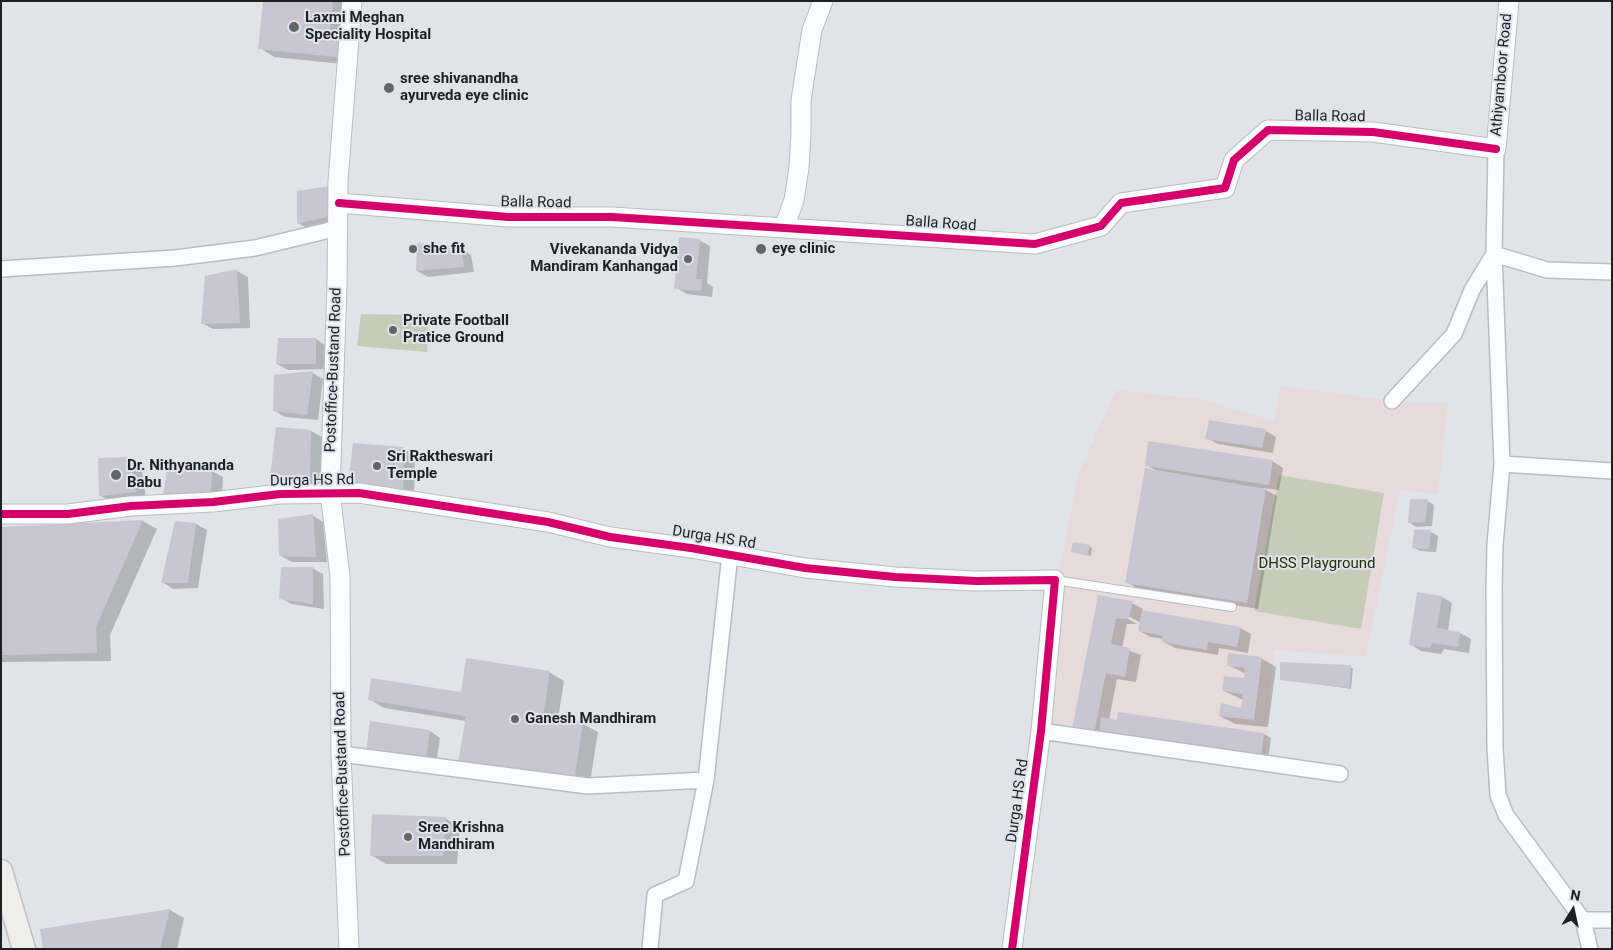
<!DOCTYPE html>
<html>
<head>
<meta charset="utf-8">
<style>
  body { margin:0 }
  #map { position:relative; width:1613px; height:950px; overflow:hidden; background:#e0e4e8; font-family:Roboto,sans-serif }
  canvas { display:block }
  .frame { position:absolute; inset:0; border:2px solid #1e2023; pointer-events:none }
  .north { position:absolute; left:1548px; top:885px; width:50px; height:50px; -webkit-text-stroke:4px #dde3eb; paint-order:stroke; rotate:10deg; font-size:14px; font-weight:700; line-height:20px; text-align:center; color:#1e2023 }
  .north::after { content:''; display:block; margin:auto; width:18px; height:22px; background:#1e2023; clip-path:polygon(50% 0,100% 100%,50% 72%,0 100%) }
</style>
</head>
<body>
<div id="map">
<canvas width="1613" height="950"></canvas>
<div class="frame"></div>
<div class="north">N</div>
</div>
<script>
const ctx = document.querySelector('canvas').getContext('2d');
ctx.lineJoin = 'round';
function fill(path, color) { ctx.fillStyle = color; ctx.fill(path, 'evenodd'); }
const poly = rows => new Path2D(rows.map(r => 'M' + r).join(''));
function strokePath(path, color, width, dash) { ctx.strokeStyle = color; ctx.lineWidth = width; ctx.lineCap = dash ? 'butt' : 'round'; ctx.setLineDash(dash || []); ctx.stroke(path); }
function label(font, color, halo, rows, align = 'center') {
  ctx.font = font + ' Roboto,sans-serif'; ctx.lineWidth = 4; ctx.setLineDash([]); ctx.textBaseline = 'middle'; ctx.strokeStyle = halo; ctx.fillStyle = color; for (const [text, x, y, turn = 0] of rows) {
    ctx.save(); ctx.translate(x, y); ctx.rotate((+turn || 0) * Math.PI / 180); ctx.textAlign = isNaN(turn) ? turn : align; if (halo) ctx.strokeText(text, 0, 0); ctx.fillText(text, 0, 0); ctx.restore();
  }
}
fill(poly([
  [1281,386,1410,403,1448,403,1438,494,1400,490,1366,657,1274,650,1264,771,1034,736,1058,575,1078,475,1116,390,1200,399,1274,421]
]), '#e7dada');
fill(poly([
  [361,314,429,315,427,352,357,346],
  [1279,475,1384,493,1361,629,1254,611]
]), '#c6ccb8');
fill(poly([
  [265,1,346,1,352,65,274,57,260,48],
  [330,187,341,222,309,229,298,223],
  [699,240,710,246,707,283,713,287,712,297,687,294,676,288],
  [460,248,471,255,474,272,428,277,417,271],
  [237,271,248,277,250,328,213,329,202,323],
  [316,339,327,346,327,369,288,370,277,364],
  [313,373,323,379,318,420,285,417,275,411],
  [1210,421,1266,431,1276,437,1273,453,1218,444,1207,438],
  [311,431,322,437,320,490,281,491],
  [404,449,415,455,414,496,360,491],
  [130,458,141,465,146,498,111,502,101,496],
  [1272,461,1283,468,1279,490,1262,488,1277,496,1258,609,1138,589,1127,582,1157,471,1146,465],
  [212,471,223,477,222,500,175,502],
  [1427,501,1434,505,1432,526,1416,527,1410,523],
  [312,515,323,522,327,562,292,562,281,556],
  [143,521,157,529,110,635,111,661,1,662,1,528],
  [196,524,207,530,198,588,173,589,162,582],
  [1431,532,1438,536,1436,552,1420,551,1413,547],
  [1089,546,1092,548,1091,556,1072,552],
  [312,568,323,574,324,609,291,604,281,598],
  [1099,596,1132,603,1143,609,1142,612,1240,628,1251,634,1248,653,1219,648,1218,655,1175,648,1164,642,1164,639,1150,637,1140,631,1141,623,1125,614,1123,616,1137,624,1127,624,1122,648,1141,655,1136,682,1117,679,1109,720,1118,721,1119,713,1264,734,1271,738,1268,760,1084,735],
  [1442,597,1452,603,1448,631,1460,633,1471,639,1469,653,1444,649,1441,654,1421,651,1410,644],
  [1261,658,1276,667,1268,727,1235,724,1220,716,1242,709,1243,700,1224,691,1245,680,1246,674,1228,665],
  [1350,667,1353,668,1351,689,1282,679],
  [549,672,564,681,558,719,583,724,598,732,589,789,466,721,384,708,369,699,462,694],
  [430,731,440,738,436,765,378,757],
  [445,818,460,827,457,864,386,864,371,855],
  [170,910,184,918,177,949,44,949,41,930]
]), '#0003');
fill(poly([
  [263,1,333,1,330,33,340,34,337,57,258,49],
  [330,186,330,216,297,224,297,191],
  [679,237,700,239,696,279,702,279,701,291,674,289],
  [417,243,461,247,464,267,416,271],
  [237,269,240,323,201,324,205,276],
  [278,338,316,338,316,364,276,364],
  [313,371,307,415,273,411,274,375],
  [1209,420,1266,429,1262,448,1205,439],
  [276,427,311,430,310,484,269,486],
  [1148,441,1273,460,1269,485,1145,466],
  [353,443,404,447,403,491,348,485],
  [130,457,136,492,99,496,98,458],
  [1145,468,1266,489,1247,603,1125,583],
  [212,469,211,494,163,496,167,470],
  [1410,499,1428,499,1425,522,1408,523],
  [313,514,316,557,279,556,278,519],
  [143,520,96,627,97,653,1,655,1,527],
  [175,521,196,523,188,583,161,583],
  [1414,529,1431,530,1429,549,1412,548],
  [1073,542,1090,545,1088,555,1071,552],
  [281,567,313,567,313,604,279,599],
  [1417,592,1442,596,1437,628,1460,632,1458,647,1432,643,1430,648,1409,645],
  [1098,595,1133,601,1129,618,1116,619,1111,644,1130,648,1125,677,1106,673,1094,734,1072,729],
  [1142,610,1241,627,1237,647,1208,642,1207,650,1162,642,1163,636,1138,631],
  [1228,653,1262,657,1254,720,1219,716,1221,703,1241,708,1243,694,1222,691,1224,676,1244,678,1245,668,1227,666],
  [466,658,550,671,543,716,583,722,574,781,458,763,466,716,368,700,371,678,461,692],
  [1280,662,1351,665,1349,688,1280,680],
  [1118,712,1264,733,1261,757,1099,733,1101,717,1117,720],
  [370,721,430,730,426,760,366,751],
  [372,814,446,817,443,856,370,856],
  [170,909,160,949,43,949,40,929]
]), '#c8c6d2');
const service = poly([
  [1055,580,1232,607]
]);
const minor = poly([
  [1496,149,1494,254,1502,464,1495,545,1494,589,1495,748,1498,795,1506,815,1583,920,1590,949],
  [1,269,175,258,255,248,338,228],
  [1392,401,1454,334,1472,290,1494,254,1547,270,1612,272],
  [1502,464,1612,471],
  [1041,731,1340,774],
  [341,754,588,786,706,780],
  [1583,920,1612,920],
  [650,949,655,895,686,881,706,780,730,554]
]);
const tertiary = poly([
  [339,203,508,217,612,217,1035,244,1101,226,1121,203,1225,188,1234,160,1268,130,1373,132,1496,149,1509,1],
  [784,228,794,200,799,168,801,133,801,100,812,30,823,1],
  [1,514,68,514,131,506,213,502,280,494,359,493,548,522,610,537,691,548,805,568,895,577,976,581,1055,580,1041,731,1012,949],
  [349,949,341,754,340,576,330,492,337,285,338,181,352,1]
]);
const primary = poly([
  [1,871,24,949]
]);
strokePath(service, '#babdc0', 10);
strokePath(minor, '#babdc0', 18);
strokePath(tertiary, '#babdc0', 21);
strokePath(primary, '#bec0c3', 25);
strokePath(service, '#fafbfc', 8);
strokePath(minor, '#fafbfc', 15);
strokePath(tertiary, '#fafbfc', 19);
strokePath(primary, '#f0eeeb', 22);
strokePath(poly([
  [339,203,508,217,612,217,1035,244,1101,226,1121,203,1225,188,1234,160,1268,130,1373,132,1496,149],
  [1,514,68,514,131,506,213,502,280,494,359,493,548,522,610,537,691,548,805,568,895,577,976,581,1055,580,1041,731,1012,949]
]), '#d6006c', 8);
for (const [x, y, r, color] of [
  [294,27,6,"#626568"],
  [389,88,6,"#626568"],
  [413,249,5,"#626568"],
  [761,249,6,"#626568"],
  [688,259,5,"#626568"],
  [393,330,5,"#626568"],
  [377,466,5,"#626568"],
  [116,475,6,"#626568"],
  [515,719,5,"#626568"],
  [408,837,5,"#626568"]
]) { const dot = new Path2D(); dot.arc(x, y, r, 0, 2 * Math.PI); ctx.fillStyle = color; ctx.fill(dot); strokePath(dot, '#dde3eb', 2); }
label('bold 15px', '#1e2023', '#dde3eb', [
  ["Laxmi Meghan",305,18],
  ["Speciality Hospital",305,35],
  ["sree shivanandha",400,79],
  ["ayurveda eye clinic",400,96],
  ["she fit",423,249],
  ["eye clinic",772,249],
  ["Vivekananda Vidya",678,250,"right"],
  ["Mandiram Kanhangad",678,267,"right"],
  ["Private Football",403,321],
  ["Pratice Ground",403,338],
  ["Sri Raktheswari",387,457],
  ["Temple",387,474],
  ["Dr. Nithyananda",127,466],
  ["Babu",127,483],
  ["Ganesh Mandhiram",525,719],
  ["Sree Krishna",418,828],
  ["Mandhiram",418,845]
], 'left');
label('15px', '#1e2023', '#dde3eb', [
  ["Athiyamboor Road",1502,75,-85],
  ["Balla Road",1330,117,1],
  ["Balla Road",536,203,1],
  ["Balla Road",941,224,4],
  ["Postoffice-Bustand Road",334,370,-88],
  ["Durga HS Rd",312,481,-1],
  ["Durga HS Rd",714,538,9],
  ["Postoffice-Bustand Road",343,774,-92],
  ["Durga HS Rd",1018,801,-82]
]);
label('15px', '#292e02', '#dde3eb', [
  ["DHSS Playground",1317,564]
]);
</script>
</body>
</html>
